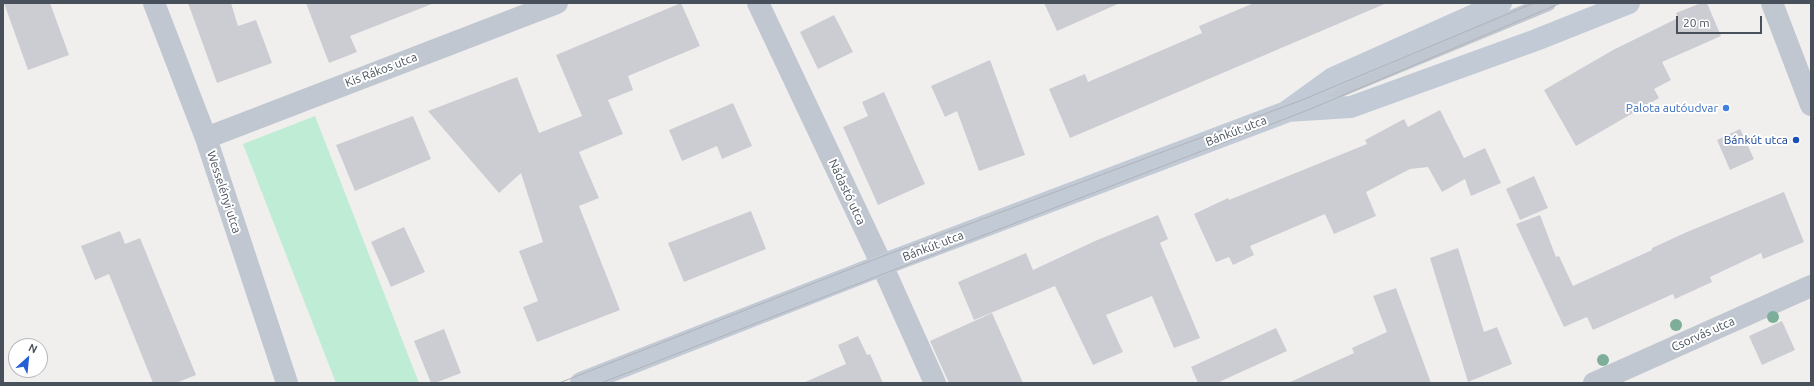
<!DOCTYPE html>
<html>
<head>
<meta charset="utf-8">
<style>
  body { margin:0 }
  #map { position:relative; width:1814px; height:386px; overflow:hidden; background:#f1efee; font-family:Ubuntu,sans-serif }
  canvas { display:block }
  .frame { position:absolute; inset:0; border:4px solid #48505b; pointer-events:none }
  .north { position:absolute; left:8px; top:338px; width:40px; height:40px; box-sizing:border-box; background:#fff; border:1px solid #b6b9bd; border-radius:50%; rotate:27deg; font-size:11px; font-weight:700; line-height:16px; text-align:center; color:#48505b }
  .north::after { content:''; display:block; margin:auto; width:14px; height:18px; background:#245fd6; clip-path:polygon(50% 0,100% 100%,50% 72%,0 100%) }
  .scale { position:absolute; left:1676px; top:16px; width:86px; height:18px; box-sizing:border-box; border:2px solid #48505b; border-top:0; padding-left:5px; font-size:12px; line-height:14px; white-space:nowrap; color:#48505b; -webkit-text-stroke:3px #fff; paint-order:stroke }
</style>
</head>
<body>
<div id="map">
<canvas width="1814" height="386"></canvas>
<div class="frame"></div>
<div class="north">N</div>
<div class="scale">20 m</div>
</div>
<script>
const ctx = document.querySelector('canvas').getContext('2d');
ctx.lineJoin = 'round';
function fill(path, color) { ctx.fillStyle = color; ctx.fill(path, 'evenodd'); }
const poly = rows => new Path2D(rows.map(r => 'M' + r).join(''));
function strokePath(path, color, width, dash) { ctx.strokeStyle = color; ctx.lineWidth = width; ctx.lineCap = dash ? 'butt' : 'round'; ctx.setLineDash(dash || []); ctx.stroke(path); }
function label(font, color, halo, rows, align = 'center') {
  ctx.font = font + ' Ubuntu,sans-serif'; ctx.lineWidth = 4; ctx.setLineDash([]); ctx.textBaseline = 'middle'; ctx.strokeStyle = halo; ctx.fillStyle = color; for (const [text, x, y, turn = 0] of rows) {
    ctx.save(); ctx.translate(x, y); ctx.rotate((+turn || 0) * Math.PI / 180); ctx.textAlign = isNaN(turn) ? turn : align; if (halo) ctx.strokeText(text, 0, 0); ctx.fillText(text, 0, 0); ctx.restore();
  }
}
fill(poly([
  [315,116,419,383,336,383,243,144]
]), '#bfecd5');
fill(poly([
  [4,3,50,3,69,55,28,70],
  [188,3,231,3,238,26,256,20,272,63,217,83],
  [306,3,431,3,432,4,350,36,357,52,329,63],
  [681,3,700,46,628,76,633,90,608,100,623,134,579,152,599,198,579,206,620,310,537,342,523,307,538,301,519,251,543,242,521,173,499,193,428,111,517,77,539,133,582,116,556,55],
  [1044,3,1120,3,1057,31],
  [1254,3,1387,3,1070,138,1049,89,1085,74,1088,82,1202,33,1199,26],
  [1701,3,1707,3,1721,36,1662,62,1671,80,1654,89,1659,98,1576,146,1544,90,1613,50,1678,18,1676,13],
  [834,15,853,52,818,69,800,32],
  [990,60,1025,155,979,171,957,111,945,117,931,86],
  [884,92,925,184,878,205,843,127,868,116,862,102],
  [733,103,752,146,722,159,717,146,682,161,669,130],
  [1440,110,1464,158,1485,148,1501,183,1471,196,1465,179,1442,192,1428,167,1410,169,1366,192,1376,216,1334,234,1325,214,1250,246,1254,255,1233,265,1229,257,1216,262,1194,214,1228,198,1229,200,1367,144,1365,140,1404,119,1408,127],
  [413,116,431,159,355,191,336,145],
  [1740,129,1754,159,1730,170,1717,140],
  [1534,176,1548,208,1520,220,1506,189],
  [1784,192,1804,242,1763,259,1761,253,1710,277,1712,282,1675,299,1673,294,1593,330,1587,317,1564,327,1516,224,1540,215,1556,257,1559,256,1573,286,1652,250,1652,248,1687,232],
  [751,211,766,249,684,282,668,243],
  [1158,215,1168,239,1160,243,1200,338,1174,348,1152,296,1106,315,1123,352,1093,365,1055,286,974,320,958,282,1026,253,1033,270,1095,241],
  [404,227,425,272,391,287,371,242],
  [120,231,125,244,140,238,196,375,176,383,153,383,109,274,95,280,81,246],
  [1458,248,1484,332,1497,327,1512,364,1468,382,1430,258],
  [1396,288,1431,383,1288,383,1354,353,1352,348,1387,332,1373,296],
  [992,313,1023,383,949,383,930,341],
  [1782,321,1795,350,1762,365,1749,336],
  [1276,328,1287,351,1217,383,1198,383,1191,367],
  [444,329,461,373,435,383,431,383,414,341],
  [858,336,867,355,870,354,883,383,803,383,846,364,838,345]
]), '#cccdd3');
strokePath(poly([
  [1311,101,1548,3]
]), '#c0c7d0', 16);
strokePath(poly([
  [154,3,206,138,287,383],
  [758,3,882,265,935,383],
  [1772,3,1811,105],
  [206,138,557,3],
  [1594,383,1811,286]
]), '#c0c7d0', 22);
strokePath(poly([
  [1287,111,1351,107,1536,40,1629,3],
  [581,383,882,265,1286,112,1333,78,1501,3]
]), '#c2cad6', 22);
strokePath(poly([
  [559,383,878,258,1302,100,1534,3],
  [601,383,1308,110,1561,3]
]), '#b1b3b8', 1);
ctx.fillStyle = '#7cae99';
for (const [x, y] of [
  [1773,317],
  [1676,325],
  [1603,360]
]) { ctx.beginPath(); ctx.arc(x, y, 6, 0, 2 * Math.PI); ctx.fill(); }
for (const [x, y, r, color] of [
  [1726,108,4,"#3f7fe0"],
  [1796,140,4,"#1a4fb4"]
]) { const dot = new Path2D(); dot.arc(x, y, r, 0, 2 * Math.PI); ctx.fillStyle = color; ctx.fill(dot); strokePath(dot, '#fff', 1.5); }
label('12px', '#48505b', '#fff', [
  ["Kis Rákos utca",381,70,-21],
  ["Bánkút utca",1236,131,-21],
  ["Wesselényi utca",224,192,72],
  ["Nádastó utca",847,192,65],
  ["Bánkút utca",933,246,-21],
  ["Csorvás utca",1703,334,-24]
]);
label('12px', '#366cbe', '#fff', [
  ["Palota autóudvar",1718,108]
], 'right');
label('12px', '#164399', '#fff', [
  ["Bánkút utca",1788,140]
], 'right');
</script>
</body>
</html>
